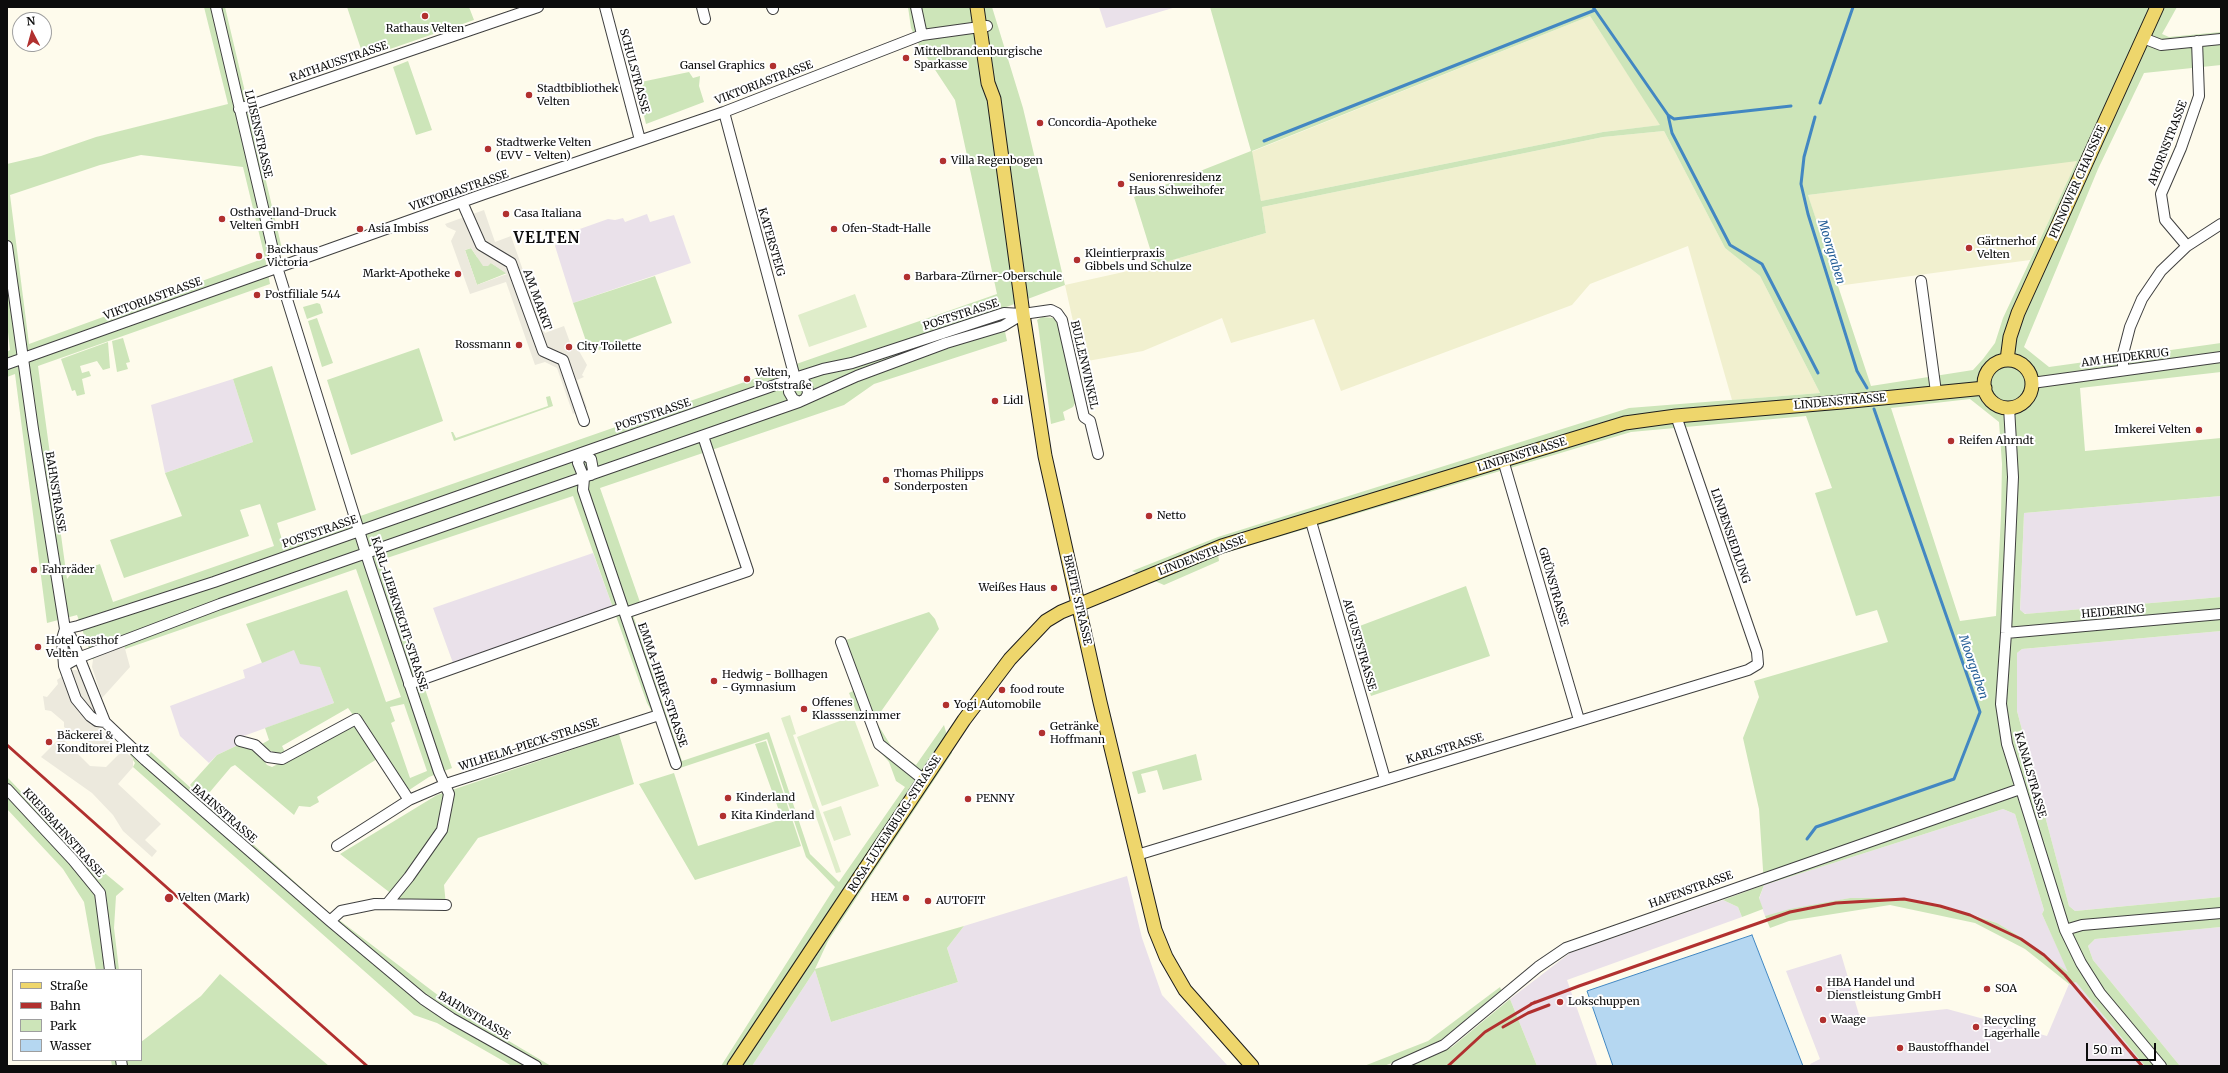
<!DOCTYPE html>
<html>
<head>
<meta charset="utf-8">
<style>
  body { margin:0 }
  #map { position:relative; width:2228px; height:1073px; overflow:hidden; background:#fefbec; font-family:Merriweather,serif }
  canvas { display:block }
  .frame { position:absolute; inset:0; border:8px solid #0c0c0c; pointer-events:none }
  .legend { position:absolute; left:12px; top:969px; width:130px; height:92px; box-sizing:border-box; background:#fff; border:1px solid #9e9e9e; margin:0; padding:5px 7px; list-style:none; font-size:12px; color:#0c0c0c }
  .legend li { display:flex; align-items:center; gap:8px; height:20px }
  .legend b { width:20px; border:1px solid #9e9e9e }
  .north { position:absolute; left:12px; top:12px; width:40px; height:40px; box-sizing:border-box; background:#fff; border:1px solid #9e9e9e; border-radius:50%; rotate:354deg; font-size:11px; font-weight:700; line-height:16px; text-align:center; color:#0c0c0c }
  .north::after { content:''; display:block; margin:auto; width:14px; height:18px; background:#b1302f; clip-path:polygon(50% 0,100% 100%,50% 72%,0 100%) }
  .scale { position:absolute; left:2086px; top:1043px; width:70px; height:18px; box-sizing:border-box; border:2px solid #0c0c0c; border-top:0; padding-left:5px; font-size:12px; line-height:14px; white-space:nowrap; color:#0c0c0c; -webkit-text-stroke:3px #fff; paint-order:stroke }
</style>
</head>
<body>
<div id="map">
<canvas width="2228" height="1073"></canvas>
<div class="frame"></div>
<ul class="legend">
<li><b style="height:5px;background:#eed66c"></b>Straße</li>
<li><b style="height:5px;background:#b1302f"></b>Bahn</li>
<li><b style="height:11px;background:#cde5b9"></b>Park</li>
<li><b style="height:11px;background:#b5d7f1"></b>Wasser</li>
</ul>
<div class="north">N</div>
<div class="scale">50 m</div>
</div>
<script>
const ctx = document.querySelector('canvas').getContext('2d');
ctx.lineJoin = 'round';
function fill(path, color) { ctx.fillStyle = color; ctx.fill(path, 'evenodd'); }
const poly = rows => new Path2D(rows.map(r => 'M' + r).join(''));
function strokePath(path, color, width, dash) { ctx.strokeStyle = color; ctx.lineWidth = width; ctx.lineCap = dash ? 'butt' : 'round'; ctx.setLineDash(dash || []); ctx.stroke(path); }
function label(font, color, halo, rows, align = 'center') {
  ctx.font = font + ' Merriweather,serif'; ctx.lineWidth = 4; ctx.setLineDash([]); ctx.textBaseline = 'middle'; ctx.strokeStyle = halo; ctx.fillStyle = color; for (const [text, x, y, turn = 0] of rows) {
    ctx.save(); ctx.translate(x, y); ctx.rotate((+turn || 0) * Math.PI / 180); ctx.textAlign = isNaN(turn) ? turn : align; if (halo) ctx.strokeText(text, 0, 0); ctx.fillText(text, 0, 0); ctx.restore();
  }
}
fill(poly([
  [1099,7,1176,7,1106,28],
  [647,214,650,222,674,215,691,263,573,303,555,246,560,236,608,219,615,220,623,218,625,222],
  [233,379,253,442,165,473,151,405],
  [2221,496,2221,597,2026,614,2020,611,2024,513],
  [593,553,613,608,453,663,433,608],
  [2221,631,2221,897,2075,911,2069,906,2017,711,2017,653,2022,649],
  [311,643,334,703,241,737,236,746,217,755,209,763,180,736,170,706,245,678,243,670],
  [2003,809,2015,814,2044,910,2042,914,2069,973,2022,938,1997,923,1939,904,1903,898,1850,898,1765,916,1759,899,1764,885],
  [1127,876,1142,938,1162,995,1228,1066,752,1066,815,970,831,1022,958,982,947,948,964,926],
  [1723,900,1738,907,1742,917,1567,980,1597,1065,1537,1066,1510,999,1570,953],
  [2221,927,2221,1066,2180,1066,2093,960,2088,946,2095,939],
  [1841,954,1860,1018,1947,1009,2047,1036,2069,984,2076,981,2145,1066,1811,1066,1810,1064,1820,1059,1786,971]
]), '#eae1ea');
fill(poly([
  [1590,16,1661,125,1603,132,1261,201,1251,152],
  [1664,131,1725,248,1760,276,1820,393,1732,400,1688,246,1590,284,1572,305,1341,391,1314,319,1231,343,1222,318,1143,351,1082,362,1065,285,1155,265,1266,233,1262,207,1603,137],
  [2078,160,2030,260,1837,286,1808,195]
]), '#f1f0cf');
fill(poly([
  [204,7,225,7,283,253,265,258,270,284,38,366,67,579,71,574,100,564,113,602,274,546,260,504,240,510,249,536,124,578,110,540,182,516,165,473,253,442,233,379,272,366,316,510,277,523,283,543,997,294,955,100,920,47,911,28,908,7,992,7,1023,108,1065,285,1001,309,999,303,1007,341,874,384,844,405,600,488,641,605,631,609,682,761,769,732,810,854,839,882,905,787,896,781,889,762,877,748,862,715,858,716,849,693,853,691,837,643,929,612,935,619,939,629,875,720,893,749,916,765,944,725,952,753,828,941,815,969,964,926,947,948,958,982,831,1022,815,970,752,1066,721,1066,835,887,806,857,767,739,674,770,658,722,647,703,573,496,381,560,452,768,429,777,406,792,364,720,356,719,348,708,282,746,285,752,280,754,265,749,262,744,269,740,265,728,334,703,320,667,300,664,294,650,262,663,246,624,347,590,386,702,401,697,356,569,125,649,124,646,98,655,93,660,77,615,47,623,15,374,7,377,7,352,10,350,7,323,7,164,41,156,96,137,228,104],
  [141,155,243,167,265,258,29,344,10,195,100,165],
  [404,704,427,771,410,778,391,723,395,721,390,707],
  [347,7,469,7,474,20,364,58],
  [1210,7,2177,7,2162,34,2169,37,2221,32,2221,65,2144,73,2098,169,2024,347,2049,367,2221,343,2221,372,2080,388,2085,451,2221,438,2221,496,2024,513,2020,610,2025,614,2221,597,2221,631,2022,649,2017,653,2017,711,2069,906,2075,911,2221,897,2221,927,2095,939,2088,946,2093,960,2180,1066,2145,1066,2076,982,2069,984,2025,949,1975,923,1890,905,1789,921,1770,928,1765,916,1790,909,1850,898,1903,898,1939,905,1997,923,2022,938,2068,972,2042,914,2044,910,2015,814,2003,809,1764,885,1759,898,1763,909,1742,917,1738,907,1723,900,1764,885,1759,809,1743,738,1759,697,1754,681,1888,642,1877,610,1856,616,1815,493,1832,488,1806,416,1631,432,1218,555,1219,561,1164,585,1132,571,1218,537,1629,408,1820,393,1760,276,1725,248,1664,131,1603,137,1262,207,1266,233,1155,265,1134,197,1251,151],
  [1590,16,1660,125,1603,132,1261,201,1252,151],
  [2077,161,2003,318,1995,343,1983,359,1973,370,1871,386,1808,195],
  [1970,399,1999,422,2002,464,2001,515,1996,616,1960,621,1891,408],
  [408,61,432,130,416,135,393,67],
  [689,72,693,78,700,76,699,86,704,102,646,124,637,87,642,86,641,82],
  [471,248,477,257,491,263,507,273,477,285,465,250],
  [655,276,672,323,600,350,587,344,573,303],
  [317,303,320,304,323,313,307,319,303,307],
  [1042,317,1054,318,1059,323,1076,401,1073,407,1063,412,1065,420,1051,424,1038,324,1037,320],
  [317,318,333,363,322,367,308,321],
  [123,338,130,362,126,363,128,369,117,372,112,341],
  [108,342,110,368,103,370,97,361,80,366,82,373,89,371,91,376,82,379,85,394,77,396,75,390,72,391,61,359],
  [419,348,443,421,351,455,327,380],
  [550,396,553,406,454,441,451,432,453,432,456,438,548,406,546,397],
  [1466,586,1490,656,1371,696,1349,630],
  [357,724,377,759,317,797,319,802,310,807,299,806,294,815,235,765,231,767,204,799,190,785,217,755,236,746,241,745,255,749,267,765,272,767],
  [619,734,634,784,478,838,444,885,446,905,387,904,393,895,340,854,437,795],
  [766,741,801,846,695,880,639,784,674,773,698,846,782,819,755,744],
  [141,743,326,910,460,1012,551,1066,512,1066,437,1023,414,1015,133,767,135,763,130,755],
  [1196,754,1202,780,1163,790,1157,770,1141,774,1146,792,1138,794,1132,772],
  [7,777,78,851,124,889,116,896,114,928,119,970,96,970,84,902,63,869,7,809],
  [220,974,329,1066,112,1066,111,1060,141,1060,141,1042,201,996],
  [1500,987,1502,992,1433,1047,1384,1066,1364,1066,1428,1041],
  [1510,999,1537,1066,1408,1066,1452,1047]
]), '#cde5b9');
fill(poly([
  [855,294,867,327,809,347,798,315],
  [790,715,796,734,793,735,841,872,836,873,781,718],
  [853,716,879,786,822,806,797,737],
  [841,806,851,835,834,841,823,812]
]), '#dfedca');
fill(poly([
  [484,210,495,242,511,236,545,333,564,326,571,345,566,346,567,349,572,348,579,351,587,365,582,375,584,377,577,380,587,408,573,414,557,368,545,362,535,365,506,282,470,294,451,241,456,231,447,227,445,224],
  [471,248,483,266,488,266,491,263,507,274,477,285,465,250],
  [124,645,130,667,102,698,92,667,93,660,97,655],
  [72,670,76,670,80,672,96,710,93,713,77,696,69,672],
  [61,677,63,677,69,694,86,716,110,737,111,746,107,752,102,754,94,753,90,749,90,744,78,733,74,734,68,730,64,727,64,722,51,711,45,710,43,696,47,697,58,684,57,680],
  [58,734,90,766,106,767,120,753,125,752,133,758,133,767,118,784,161,824,145,840,157,851,152,857,123,831,113,815,92,793,41,757,59,739]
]), '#ece9dd');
const water = poly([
  [1752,935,1803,1066,1613,1066,1587,991,1752,935]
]);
fill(water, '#b5d7f1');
strokePath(water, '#4287c2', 1);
strokePath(poly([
  [1593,7,1668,115,1674,119,1791,106],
  [1820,103,1853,7],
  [1668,115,1672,133,1730,245,1762,264,1818,373],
  [1815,117,1804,157,1801,184,1808,214,1857,371,1867,388],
  [1264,141,1595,10],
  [1807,839,1816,827,1954,779,1980,712,1874,409]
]), '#4287c2', 3);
const minor = poly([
  [216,7,277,267,369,563,439,772,449,794,442,830,409,877,387,904],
  [605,7,640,140],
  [702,7,705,19],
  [772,7,773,9],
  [916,7,922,35],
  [2143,38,2161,45,2221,39],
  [239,109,538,7],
  [724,112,795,378],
  [462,202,481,245,511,263,543,351,563,360,584,421],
  [7,246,33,429,65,629,62,639,64,666,76,699,90,716,97,721,105,722],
  [2187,246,2165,220,2161,194,2181,148,2199,96,2197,41],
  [1921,281,1936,392],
  [7,364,484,194,724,112,922,35,987,26],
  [2123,370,2123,354,2130,327,2142,299,2161,271,2187,246,2221,224],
  [795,378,790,383,789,392,793,399,799,402],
  [795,378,802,379,807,386,808,394,805,399],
  [2032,383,2221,357],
  [2009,407,2013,477,2006,633,2001,704,2007,744,2065,930,2081,963,2100,993,2161,1066],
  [1503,460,1579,720],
  [591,475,593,470,591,459,581,453,578,463,584,478,583,490,676,764],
  [1310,518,1385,779],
  [625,613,748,571,703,436],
  [65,629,78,626,214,582,795,378,823,369,852,363,1004,313,1023,314,1051,310,1057,313,1062,320,1084,417,1090,421,1098,454],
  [65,629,71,637,105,722,145,760,330,921,423,999,451,1018,536,1066],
  [2006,633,2221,614],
  [841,642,879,744,924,780],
  [64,666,78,658,220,604,799,402,857,376,946,343,1003,326,1023,314],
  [409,684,623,608],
  [240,741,255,745,268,757,282,759,356,719,409,800],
  [7,789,73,860,100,893,110,970],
  [337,846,409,800,446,784,659,715],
  [1137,855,1748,670,1758,664,1757,652,1676,416],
  [330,921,341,911,375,904,446,905],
  [2065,930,2082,925,2221,913],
  [121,1060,122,1066],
  [1397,1066,1444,1045,1538,967,1566,948,2020,789]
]);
const major = poly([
  [977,7,988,83,994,99,1023,314,1045,456,1100,702,1155,930,1166,957,1185,990,1252,1066],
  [2007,360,2010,337,2018,313,2157,7],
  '1984 384a24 24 0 1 1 48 0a24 24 0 1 1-48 0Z',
  [734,1066,964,720,1010,659,1046,621,1061,612,1222,546,1625,423,1676,416,1842,402,1985,388]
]);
strokePath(minor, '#3f3f3f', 12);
strokePath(major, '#1d1d1d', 15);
strokePath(minor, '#fff', 10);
strokePath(major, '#eed66c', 13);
strokePath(poly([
  [7,745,367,1066],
  [1531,1004,1579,986,1790,912,1836,903,1904,899,1940,906,1970,915,2021,939,2044,955,2065,975,2142,1066],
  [1503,1027,1528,1013,1549,1005],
  [1448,1066,1485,1032,1535,1002]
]), '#b1302f', 3);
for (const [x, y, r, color] of [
  [425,16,4,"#b1302f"],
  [906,58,4,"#b1302f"],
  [773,66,4,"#b1302f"],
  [529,95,4,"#b1302f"],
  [1040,123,4,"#b1302f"],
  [488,149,4,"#b1302f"],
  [943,161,4,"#b1302f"],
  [1121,184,4,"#b1302f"],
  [506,214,4,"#b1302f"],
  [222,219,4,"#b1302f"],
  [360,229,4,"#b1302f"],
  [834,229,4,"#b1302f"],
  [1969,248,4,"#b1302f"],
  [259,256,4,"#b1302f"],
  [1077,260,4,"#b1302f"],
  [458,274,4,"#b1302f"],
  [907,277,4,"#b1302f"],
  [257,295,4,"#b1302f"],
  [519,345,4,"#b1302f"],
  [569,347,4,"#b1302f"],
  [747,379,4,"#b1302f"],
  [995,401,4,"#b1302f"],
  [2199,430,4,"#b1302f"],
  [1951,441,4,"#b1302f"],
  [886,480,4,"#b1302f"],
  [1149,516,4,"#b1302f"],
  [34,570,4,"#b1302f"],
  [1054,588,4,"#b1302f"],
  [38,647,4,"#b1302f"],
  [714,681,4,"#b1302f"],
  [1002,690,4,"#b1302f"],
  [946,705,4,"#b1302f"],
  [804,709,4,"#b1302f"],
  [1042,733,4,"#b1302f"],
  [49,742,4,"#b1302f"],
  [728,798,4,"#b1302f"],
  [968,799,4,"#b1302f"],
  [723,816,4,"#b1302f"],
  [169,898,5,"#b1302f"],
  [906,898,4,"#b1302f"],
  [928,901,4,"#b1302f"],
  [1819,989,4,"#b1302f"],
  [1987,989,4,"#b1302f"],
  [1560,1002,4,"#b1302f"],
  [1823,1020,4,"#b1302f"],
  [1976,1027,4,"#b1302f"],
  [1900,1048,4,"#b1302f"]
]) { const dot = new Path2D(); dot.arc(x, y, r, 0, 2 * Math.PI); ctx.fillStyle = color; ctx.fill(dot); strokePath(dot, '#fff', 1.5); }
label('11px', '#0c0c0c', '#fff', [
  ["Rathaus Velten",425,29,"center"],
  ["Mittelbrandenburgische",914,52],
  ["Sparkasse",914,65],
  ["Gansel Graphics",765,66,"right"],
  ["Stadtbibliothek",537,89],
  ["Velten",537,102],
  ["Concordia-Apotheke",1048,123],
  ["Stadtwerke Velten",496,143],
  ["(EVV - Velten)",496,156],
  ["Villa Regenbogen",951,161],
  ["Seniorenresidenz",1129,178],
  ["Haus Schweihofer",1129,191],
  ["Osthavelland-Druck",230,213],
  ["Velten GmbH",230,226],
  ["Casa Italiana",514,214],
  ["Asia Imbiss",368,229],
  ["Ofen-Stadt-Halle",842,229],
  ["Gärtnerhof",1977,242],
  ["Velten",1977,255],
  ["Backhaus",267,250],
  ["Victoria",267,263],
  ["Kleintierpraxis",1085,254],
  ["Gibbels und Schulze",1085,267],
  ["Markt-Apotheke",450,274,"right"],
  ["Barbara-Zürner-Oberschule",915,277],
  ["Postfiliale 544",265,295],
  ["Rossmann",511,345,"right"],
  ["City Toilette",577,347],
  ["Velten,",755,373],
  ["Poststraße",755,386],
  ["Lidl",1003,401],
  ["Imkerei Velten",2191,430,"right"],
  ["Reifen Ahrndt",1959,441],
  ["Thomas Philipps",894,474],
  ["Sonderposten",894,487],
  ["Netto",1157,516],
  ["Fahrräder",42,570],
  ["Weißes Haus",1046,588,"right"],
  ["Hotel Gasthof",46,641],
  ["Velten",46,654],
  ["Hedwig - Bollhagen",722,675],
  ["- Gymnasium",722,688],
  ["food route",1010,690],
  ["Offenes",812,703],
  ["Klasssenzimmer",812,716],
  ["Yogi Automobile",954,705],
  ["Getränke",1050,727],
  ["Hoffmann",1050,740],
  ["Bäckerei &",57,736],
  ["Konditorei Plentz",57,749],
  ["Kinderland",736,798],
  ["PENNY",976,799],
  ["Kita Kinderland",731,816],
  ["Velten (Mark)",178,898],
  ["HEM",898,898,"right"],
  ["AUTOFIT",936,901],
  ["HBA Handel und",1827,983],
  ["Dienstleistung GmbH",1827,996],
  ["SOA",1995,989],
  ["Lokschuppen",1568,1002],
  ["Waage",1831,1020],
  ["Recycling",1984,1021],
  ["Lagerhalle",1984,1034],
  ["Baustoffhandel",1908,1048]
], 'left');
label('11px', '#0c0c0c', '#fff', [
  ["RATHAUSSTRASSE",339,62,-19],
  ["SCHULSTRASSE",634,71,75],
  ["VIKTORIASTRASSE",764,83,-21],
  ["LUISENSTRASSE",258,134,77],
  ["AHORNSTRASSE",2168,143,-69],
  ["PINNOWER CHAUSSEE",2078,182,-66],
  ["VIKTORIASTRASSE",459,191,-19],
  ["KATERSTEIG",771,242,74],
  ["VIKTORIASTRASSE",153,299,-20],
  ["AM MARKT",537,300,70],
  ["POSTSTRASSE",961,315,-18],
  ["AM HEIDEKRUG",2125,358,-7],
  ["BULLENWINKEL",1084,365,77],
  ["LINDENSTRASSE",1840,402,-5],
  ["POSTSTRASSE",653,415,-19],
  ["LINDENSTRASSE",1522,455,-17],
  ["BAHNSTRASSE",55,492,81],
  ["POSTSTRASSE",320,532,-19],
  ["LINDENSIEDLUNG",1730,536,71],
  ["LINDENSTRASSE",1202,556,-21],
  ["GRÜNSTRASSE",1553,587,74],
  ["BREITE STRASSE",1077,600,77],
  ["HEIDERING",2113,612,-5],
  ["KARL-LIEBKNECHT-STRASSE",399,614,72],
  ["AUGUSTSTRASSE",1359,645,74],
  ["EMMA-IHRER-STRASSE",662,685,71],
  ["WILHELM-PIECK-STRASSE",529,745,-18],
  ["KARLSTRASSE",1445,749,-17],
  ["KANALSTRASSE",2030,775,74],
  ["BAHNSTRASSE",224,814,41],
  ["ROSA-LUXEMBURG-STRASSE",895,824,-57],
  ["KREISBAHNSTRASSE",63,833,48],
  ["HAFENSTRASSE",1691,890,-20],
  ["BAHNSTRASSE",474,1016,31]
]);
label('italic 12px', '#1f5a94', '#fff', [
  ["Moorgraben",1831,252,73],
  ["Moorgraben",1973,667,71]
]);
ctx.letterSpacing = '1px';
label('bold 15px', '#0c0c0c', '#fff', [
  ["VELTEN",547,239]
]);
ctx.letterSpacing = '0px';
</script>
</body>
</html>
